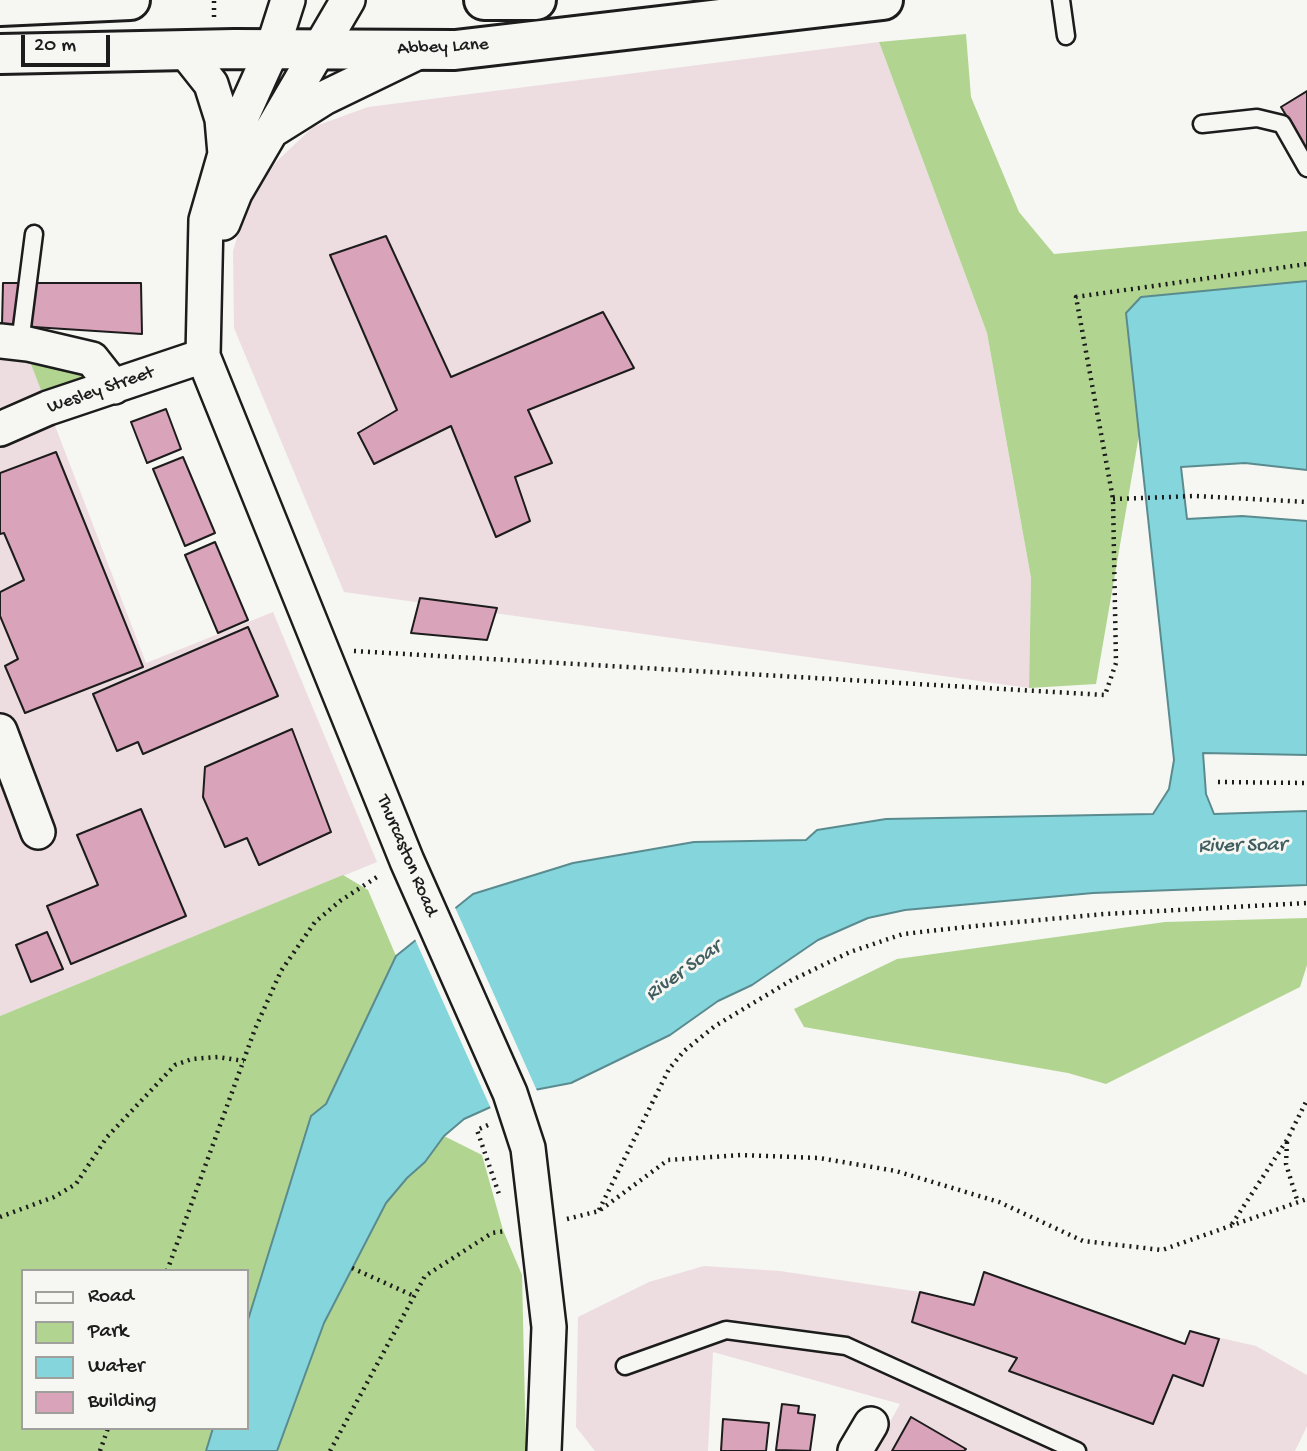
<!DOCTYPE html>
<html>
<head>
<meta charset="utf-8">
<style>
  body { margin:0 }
  #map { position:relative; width:1307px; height:1451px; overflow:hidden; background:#f6f6f2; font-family:"Gochi Hand",sans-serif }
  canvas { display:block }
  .legend { position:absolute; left:21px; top:1269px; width:228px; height:161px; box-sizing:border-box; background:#f6f6f2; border:2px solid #9f9f9c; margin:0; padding:9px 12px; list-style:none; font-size:21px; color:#1c1c1c }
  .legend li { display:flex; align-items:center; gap:14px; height:35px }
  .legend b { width:35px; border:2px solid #9f9f9c }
  .scale { position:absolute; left:21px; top:35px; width:89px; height:32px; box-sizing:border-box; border:4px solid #1c1c1c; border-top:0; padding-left:9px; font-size:21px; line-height:24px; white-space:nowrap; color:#1c1c1c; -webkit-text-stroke:5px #f6f6f2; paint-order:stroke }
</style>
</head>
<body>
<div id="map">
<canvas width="1307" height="1451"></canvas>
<ul class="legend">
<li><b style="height:9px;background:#f6f6f2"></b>Road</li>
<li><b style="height:19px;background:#b1d590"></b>Park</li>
<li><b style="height:19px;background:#84d5dc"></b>Water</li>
<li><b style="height:19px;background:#d9a3b9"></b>Building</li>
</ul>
<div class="scale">20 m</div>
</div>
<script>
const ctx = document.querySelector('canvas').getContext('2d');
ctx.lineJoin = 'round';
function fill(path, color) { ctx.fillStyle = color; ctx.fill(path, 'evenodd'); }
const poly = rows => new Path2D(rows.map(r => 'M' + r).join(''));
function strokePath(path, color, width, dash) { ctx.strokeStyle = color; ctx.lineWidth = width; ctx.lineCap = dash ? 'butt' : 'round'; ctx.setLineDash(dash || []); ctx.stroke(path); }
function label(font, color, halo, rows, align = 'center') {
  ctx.font = font + ' "Gochi Hand",sans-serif'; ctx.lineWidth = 6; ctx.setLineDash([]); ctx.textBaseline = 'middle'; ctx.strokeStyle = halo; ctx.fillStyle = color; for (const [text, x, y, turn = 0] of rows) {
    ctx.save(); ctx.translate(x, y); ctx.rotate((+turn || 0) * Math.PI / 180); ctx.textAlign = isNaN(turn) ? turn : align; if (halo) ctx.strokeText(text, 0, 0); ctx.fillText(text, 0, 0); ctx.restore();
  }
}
fill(poly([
  [879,42,987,333,1031,578,1029,688,344,592,234,328,233,251,248,202,276,162,313,127,368,107],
  [0,349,26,350,146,663,273,612,377,862,0,1016],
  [704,1266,780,1271,920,1292,974,1305,984,1272,1184,1344,1190,1331,1256,1346,1307,1375,1307,1426,1295,1451,874,1451,900,1404,713,1352,708,1451,595,1451,576,1427,578,1317,649,1282]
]), '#eddde1');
fill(poly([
  [966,34,971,97,1019,212,1054,254,1307,231,1307,281,1141,297,1127,313,1139,435,1096,684,1029,688,1031,578,987,333,879,42],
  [60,358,94,386,48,408,29,359],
  [343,875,368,890,396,956,326,1104,311,1116,247,1323,247,1271,23,1271,23,1428,213,1428,206,1451,0,1451,0,1016],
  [1307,918,1307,965,1300,987,1106,1084,1068,1073,804,1027,794,1009,897,959,1165,922],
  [444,1136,482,1155,503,1230,522,1275,526,1451,277,1451,324,1323,386,1203]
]), '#b1d590');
const water = poly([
  [1307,281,1307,470,1245,463,1181,467,1187,519,1242,516,1307,521,1307,755,1203,753,1206,794,1214,814,1307,811,1307,885,1093,893,905,910,868,918,818,940,752,985,718,1001,670,1035,571,1083,524,1092,464,1119,444,1136,425,1162,407,1178,386,1203,324,1323,277,1451,206,1451,213,1428,247,1428,247,1323,311,1116,326,1104,396,956,473,894,573,863,694,842,806,840,817,830,886,819,1153,814,1169,789,1174,760,1126,313,1141,297,1307,281]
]);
fill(water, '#84d5dc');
strokePath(water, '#5a8b8f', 2);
fill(poly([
  [454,905,538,1093,492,1111,414,937]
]), '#f6f6f2');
const building = poly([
  [1307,91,1307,150,1281,107,1307,91],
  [386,236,451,377,603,312,634,368,528,410,552,463,515,477,530,521,496,537,451,426,374,464,358,433,397,410,330,255,386,236],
  [3,283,141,283,142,334,2,325,3,283],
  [166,409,181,449,147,463,131,422,166,409],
  [56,452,143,667,25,713,5,666,18,659,0,616,0,592,24,580,4,533,0,534,0,473,56,452],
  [183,457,215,533,185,546,153,469,183,457],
  [215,542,248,620,218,633,185,555,215,542],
  [420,598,497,608,487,640,411,633,420,598],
  [248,627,278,696,143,754,138,742,117,751,93,694,248,627],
  [292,729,331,832,259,865,247,838,225,847,203,797,205,767,292,729],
  [141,809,186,916,71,964,47,906,98,885,77,835,141,809],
  [47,932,63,969,31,982,16,945,47,932],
  [984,1272,1185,1344,1190,1331,1219,1339,1203,1386,1173,1375,1153,1424,1009,1371,1017,1358,912,1322,920,1292,974,1305,984,1272],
  [782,1404,799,1406,798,1413,815,1415,810,1451,776,1450,782,1404],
  [911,1417,966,1449,964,1451,892,1451,911,1417],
  [723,1419,769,1423,766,1451,721,1451,723,1419]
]);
fill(building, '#d9a3b9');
strokePath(building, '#1c1c1c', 2);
const lane = poly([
  [1061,0,1066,36],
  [1202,124,1257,118,1282,124,1307,168],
  [20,343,34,234],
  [625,1366,726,1330,846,1346,1077,1451]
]);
const street = poly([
  [288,0,272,50,225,154,206,220,203,356,407,861,510,1093,528,1148,549,1327,544,1451],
  [184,50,211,84,222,119,225,154],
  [273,130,324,98,423,50],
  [223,223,235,193,348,0],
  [0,341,28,344,92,359,114,387],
  [0,429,48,408,203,356],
  [0,731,38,832],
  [855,1451,871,1424]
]);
const primary = poly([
  [484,0,536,0],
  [0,6,130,0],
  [0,54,234,49,455,50,883,0]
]);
strokePath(lane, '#1c1c1c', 21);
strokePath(street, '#1c1c1c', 38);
strokePath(primary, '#1c1c1c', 44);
strokePath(poly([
  [214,17,214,0],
  [1113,499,1195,496,1307,502],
  [354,651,1105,695,1116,663,1113,499,1076,297,1307,264],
  [1218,782,1307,783],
  [488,1125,477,1130,500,1197],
  [1287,1142,1286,1164,1298,1203],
  [599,1210,669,1069,684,1051,715,1026,790,981,850,952,903,934,975,926,1104,914,1307,903],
  [0,1217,54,1197,76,1184,107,1137,175,1065,192,1059,218,1057,244,1061],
  [567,1219,599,1211,668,1160,741,1155,819,1158,896,1171,999,1202,1083,1241,1162,1250,1307,1199],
  [1232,1224,1287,1140,1307,1100],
  [352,1268,414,1296],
  [167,1271,255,1029,281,971,315,922,340,901,380,875],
  [100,1451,108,1428],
  [330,1451,425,1276,492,1233,506,1231]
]), '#1c1c1c', 4.5, [2, 5]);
strokePath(lane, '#f6f6f2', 16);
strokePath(street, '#f6f6f2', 33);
strokePath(primary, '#f6f6f2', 38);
label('19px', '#1c1c1c', '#f6f6f2', [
  ["Abbey Lane",443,48,-3],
  ["Wesley Street",101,391,-19],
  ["Thurcaston Road",406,856,67]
]);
label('italic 21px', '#405d5f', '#f6f6f2', [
  ["River Soar",1242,847,-1],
  ["River Soar",684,972,-36]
]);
</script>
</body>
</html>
